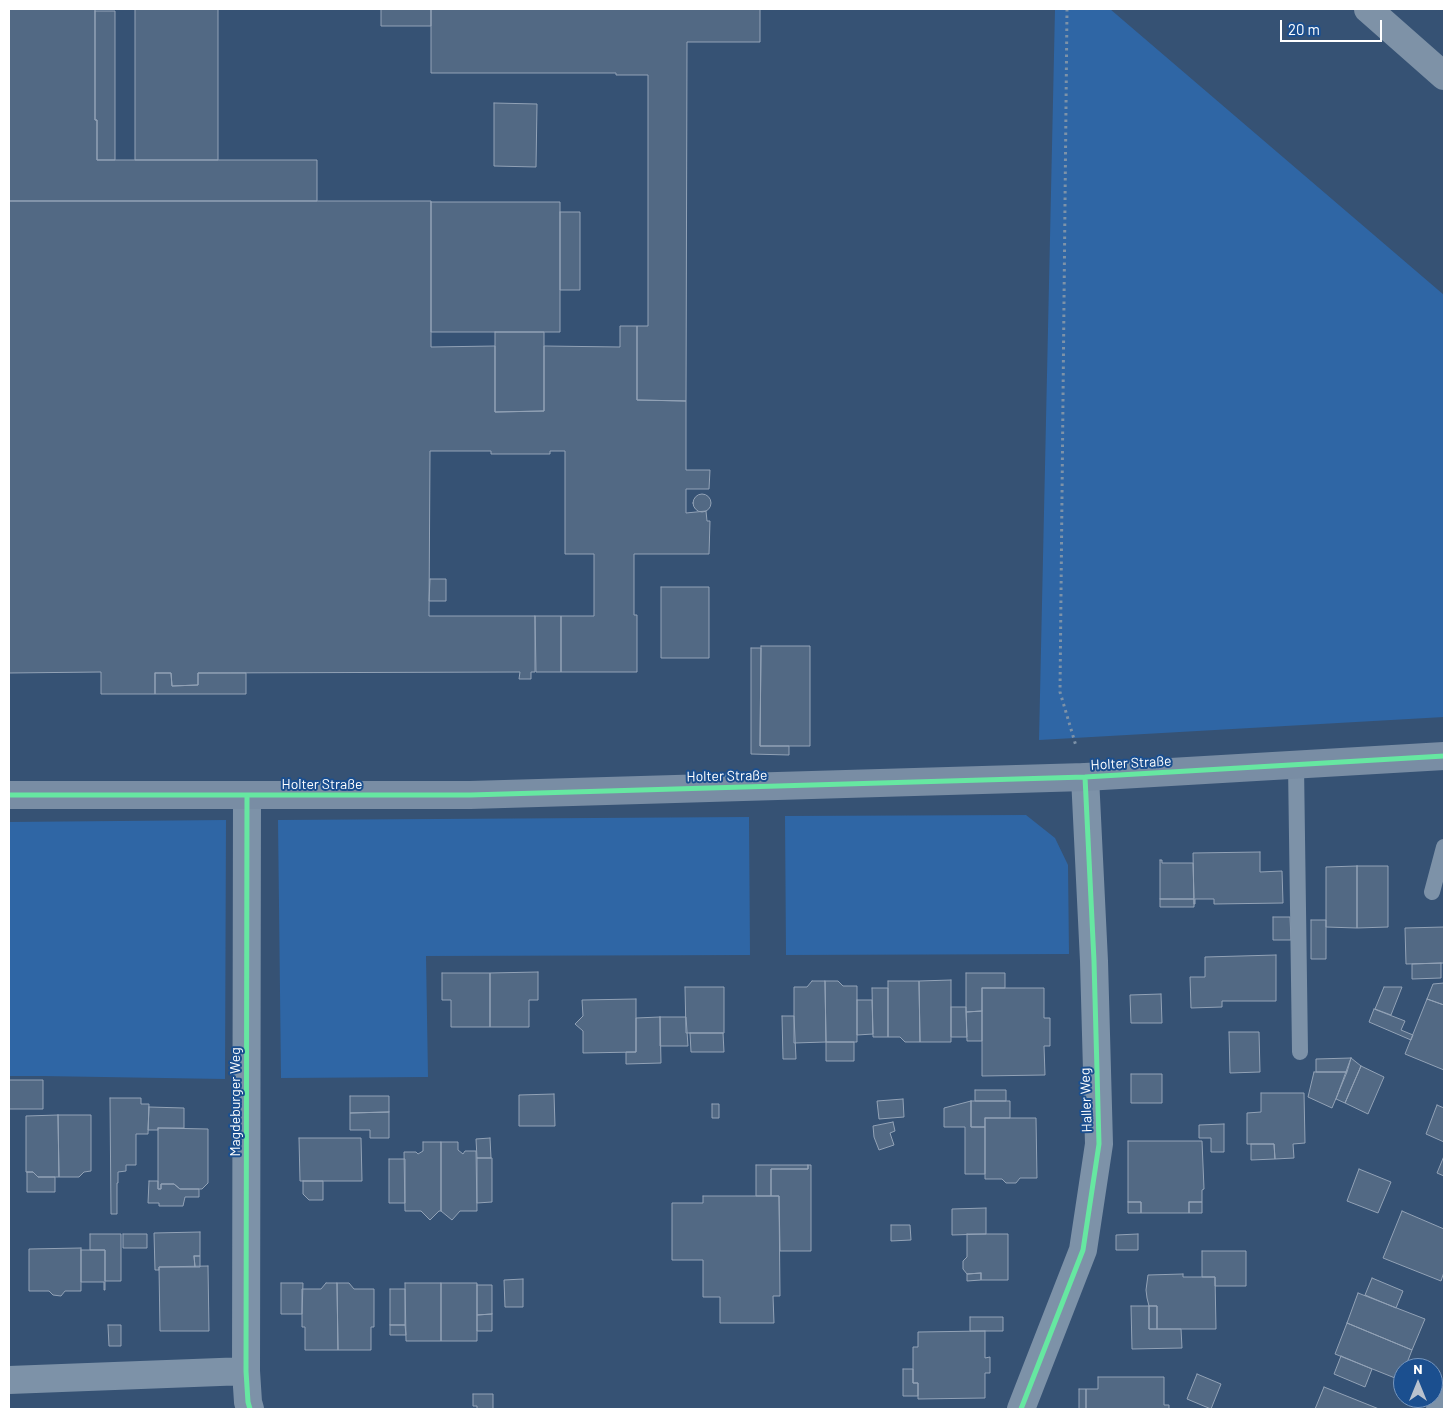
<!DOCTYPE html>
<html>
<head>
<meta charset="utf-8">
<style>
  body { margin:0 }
  #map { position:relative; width:1453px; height:1418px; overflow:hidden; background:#365274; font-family:Barlow,sans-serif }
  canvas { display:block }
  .frame { position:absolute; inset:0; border:10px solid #fff; pointer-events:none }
  .north { position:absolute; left:1393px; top:1358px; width:50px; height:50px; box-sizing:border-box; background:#1b4f8f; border:1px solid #7695bc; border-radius:50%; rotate:0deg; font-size:14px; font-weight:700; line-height:20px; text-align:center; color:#fff }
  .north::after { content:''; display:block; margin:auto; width:18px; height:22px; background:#b9c2ce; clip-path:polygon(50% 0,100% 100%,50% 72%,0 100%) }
  .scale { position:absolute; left:1280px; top:20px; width:102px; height:22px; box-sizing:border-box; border:2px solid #fff; border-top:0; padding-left:6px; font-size:15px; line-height:18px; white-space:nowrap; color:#fff; -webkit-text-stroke:4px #1b4f8f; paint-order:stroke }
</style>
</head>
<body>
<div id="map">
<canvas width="1453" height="1418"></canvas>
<div class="frame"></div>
<div class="north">N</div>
<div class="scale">20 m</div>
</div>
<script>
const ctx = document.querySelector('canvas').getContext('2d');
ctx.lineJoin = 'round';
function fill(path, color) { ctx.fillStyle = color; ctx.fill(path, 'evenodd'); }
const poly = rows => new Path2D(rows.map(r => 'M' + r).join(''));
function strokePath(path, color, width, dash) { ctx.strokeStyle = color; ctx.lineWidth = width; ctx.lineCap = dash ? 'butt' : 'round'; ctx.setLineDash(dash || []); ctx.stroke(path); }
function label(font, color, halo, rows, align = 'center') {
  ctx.font = font + ' Barlow,sans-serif'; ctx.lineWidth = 4; ctx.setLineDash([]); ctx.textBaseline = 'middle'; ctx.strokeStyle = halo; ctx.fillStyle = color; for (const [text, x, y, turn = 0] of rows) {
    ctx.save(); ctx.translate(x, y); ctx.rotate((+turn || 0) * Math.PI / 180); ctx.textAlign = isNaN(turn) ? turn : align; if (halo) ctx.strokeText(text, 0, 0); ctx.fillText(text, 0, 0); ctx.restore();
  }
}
fill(poly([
  [1055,9,1110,9,1444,295,1444,717,1039,740],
  [1026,815,1055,838,1068,865,1069,954,786,955,785,816],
  [749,817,750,955,426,956,428,1077,281,1078,278,820],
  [226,820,225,1079,42,1076,9,1076,9,822]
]), '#2f66a5');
const building = poly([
  [9,9,95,9,95,120,97,120,97,160,317,160,317,201,9,201,9,9],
  [135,9,218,9,218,160,135,160,135,9],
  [381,9,431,9,431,26,381,26,381,9],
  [431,9,760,9,760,42,687,42,686,401,637,400,637,326,648,326,648,75,616,75,616,73,431,73,431,9],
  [95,11,115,11,115,160,97,160,97,120,95,120,95,11],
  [494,103,537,104,536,167,494,166,494,103],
  [9,201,431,201,431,347,495,346,495,412,544,411,544,346,620,347,620,326,637,326,637,400,686,401,686,470,710,470,709,489,686,489,686,513,706,511,707,521,710,521,709,554,634,554,634,615,637,615,637,672,561,672,561,616,594,616,594,554,565,554,565,451,550,451,550,454,491,454,491,451,430,451,429,616,535,616,535,672,531,672,531,679,519,679,520,672,198,673,198,685,172,686,171,673,155,673,155,694,101,694,101,672,9,673,9,201],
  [431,202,560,202,560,332,431,332,431,202],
  [560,212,580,212,580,290,560,290,560,212],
  [495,332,544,332,544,411,495,412,495,332],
  '693 503a9 9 0 1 1 18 0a9 9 0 1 1-18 0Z',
  [430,579,446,579,446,601,429,601,430,579],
  [661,587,709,587,709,658,661,658,661,587],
  [535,616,561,616,561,672,536,672,535,616],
  [761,646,810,646,810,746,760,746,761,646],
  [751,648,761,648,760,746,789,746,789,755,751,754,751,648],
  [155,673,171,673,172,686,198,685,198,673,246,673,246,694,155,694,155,673],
  [1260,852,1260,872,1282,871,1283,903,1214,904,1214,899,1195,899,1195,904,1194,904,1193,853,1260,852],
  [1160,860,1162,860,1162,863,1193,863,1194,899,1160,899,1160,860],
  [1357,866,1388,866,1388,927,1357,928,1357,866],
  [1357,866,1357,928,1326,927,1326,867,1357,866],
  [1160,899,1194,899,1194,907,1160,907,1160,899],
  [1273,917,1290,917,1291,940,1273,940,1273,917],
  [1311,920,1326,920,1326,959,1311,959,1311,920],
  [1444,927,1444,963,1406,964,1405,928,1444,927],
  [1276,955,1276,1001,1222,1001,1222,1007,1191,1008,1190,977,1205,977,1205,957,1276,955],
  [1441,963,1441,978,1412,979,1412,964,1441,963],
  [538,972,538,1000,529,1000,529,1027,490,1027,490,973,538,972],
  [442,973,490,973,490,1027,451,1027,451,1000,442,1000,442,973],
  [966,973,1005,973,1005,988,982,988,982,1011,966,1012,966,973],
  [951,980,951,1042,920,1042,919,981,951,980],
  [812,981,825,981,826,1042,794,1043,794,987,807,987,812,981],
  [825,981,838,981,843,986,857,986,857,1042,826,1042,825,981],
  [888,981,919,981,920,1042,905,1042,900,1037,888,1037,888,981],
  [1444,983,1444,1005,1427,999,1433,984,1444,983],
  [685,987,724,987,724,1033,686,1033,685,987],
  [1384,987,1402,987,1391,1015,1375,1009,1384,987],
  [872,988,888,988,888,1037,873,1037,872,988],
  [982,988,1044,988,1044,1018,1050,1018,1050,1046,1044,1046,1045,1075,982,1076,982,988],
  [1161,994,1162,1023,1131,1023,1130,995,1161,994],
  [636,999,636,1052,583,1053,583,1031,575,1024,583,1016,582,1000,636,999],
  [1427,999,1444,1005,1444,1070,1405,1054,1427,999],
  [857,1000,872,1000,873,1034,857,1035,857,1000],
  [951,1007,966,1007,967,1037,951,1037,951,1007],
  [1374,1009,1405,1021,1401,1030,1413,1035,1411,1040,1369,1022,1374,1009],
  [982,1011,982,1041,967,1041,966,1012,982,1011],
  [782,1016,794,1016,796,1059,783,1059,782,1016],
  [660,1017,686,1017,688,1046,660,1046,660,1017],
  [660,1017,661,1063,626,1064,626,1052,636,1052,636,1018,660,1017],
  [1229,1032,1259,1032,1260,1072,1230,1073,1229,1032],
  [690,1033,723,1033,724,1052,691,1052,690,1033],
  [826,1042,854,1042,854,1061,826,1061,826,1042],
  [1351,1058,1347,1072,1316,1072,1316,1059,1351,1058],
  [1351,1058,1361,1066,1345,1103,1336,1099,1351,1058],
  [1361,1066,1384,1077,1368,1114,1345,1103,1361,1066],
  [1314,1072,1347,1072,1332,1108,1308,1097,1314,1072],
  [1131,1074,1162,1074,1162,1103,1131,1103,1131,1074],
  [9,1080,43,1080,43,1109,9,1109,9,1080],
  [975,1090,1006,1090,1006,1101,975,1101,975,1090],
  [1261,1093,1304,1093,1305,1143,1293,1144,1294,1158,1275,1159,1274,1144,1247,1144,1247,1113,1261,1112,1261,1093],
  [554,1094,555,1126,519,1126,519,1095,554,1094],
  [350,1096,389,1096,389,1112,350,1113,350,1096],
  [110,1098,141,1098,141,1104,149,1104,148,1134,136,1134,136,1165,126,1165,126,1171,118,1172,118,1183,117,1183,117,1214,111,1214,110,1098],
  [903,1099,904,1117,879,1119,877,1101,903,1099],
  [971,1101,1010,1101,1010,1118,985,1118,985,1127,971,1127,971,1101],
  [971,1101,971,1127,985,1127,985,1174,965,1174,965,1127,944,1127,944,1108,971,1101],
  [712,1104,719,1104,719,1118,712,1118,712,1104],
  [1437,1105,1444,1108,1444,1142,1426,1134,1437,1105],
  [149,1107,184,1108,184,1128,158,1128,158,1130,148,1130,149,1107],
  [389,1112,389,1138,370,1138,370,1130,350,1130,350,1113,389,1112],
  [58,1115,91,1115,91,1171,84,1172,79,1177,59,1177,58,1115],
  [58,1115,59,1177,38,1177,33,1172,26,1172,26,1116,58,1115],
  [985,1118,1036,1118,1037,1178,1020,1178,1016,1183,1006,1183,1002,1179,985,1179,985,1118],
  [893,1122,895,1131,890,1133,894,1145,879,1150,874,1137,873,1126,893,1122],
  [1224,1124,1224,1152,1211,1152,1211,1138,1199,1138,1199,1125,1224,1124],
  [158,1128,208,1129,208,1183,202,1189,180,1189,174,1184,161,1184,161,1189,158,1189,158,1128],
  [299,1138,361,1138,362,1181,300,1181,299,1138],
  [490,1138,491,1158,477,1158,476,1139,490,1138],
  [1128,1141,1202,1141,1204,1189,1202,1190,1202,1202,1189,1202,1189,1213,1141,1213,1141,1202,1128,1202,1128,1141],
  [423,1142,441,1142,441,1211,439,1211,430,1220,421,1211,405,1211,404,1152,416,1152,418,1154,423,1151,423,1142],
  [441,1142,458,1142,458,1150,463,1154,465,1151,476,1151,477,1211,460,1211,452,1220,441,1211,441,1142],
  [1251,1144,1274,1144,1275,1159,1251,1160,1251,1144],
  [1444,1156,1444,1176,1437,1173,1444,1156],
  [477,1158,492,1158,492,1202,477,1203,477,1158],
  [389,1159,405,1159,405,1203,389,1203,389,1159],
  [756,1165,808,1165,808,1169,771,1169,771,1196,756,1196,756,1165],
  [808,1165,811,1165,811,1251,780,1251,779,1196,771,1196,771,1169,808,1169,808,1165],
  [1359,1169,1391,1182,1378,1213,1347,1201,1359,1169],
  [27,1172,33,1172,38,1177,55,1177,55,1192,27,1192,27,1172],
  [149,1181,158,1181,158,1189,161,1189,161,1184,174,1184,180,1189,199,1189,199,1197,185,1197,183,1206,159,1206,159,1203,148,1203,149,1181],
  [303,1181,323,1181,323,1200,309,1200,303,1194,303,1181],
  [703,1196,779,1196,780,1296,773,1296,774,1323,720,1323,720,1297,703,1297,703,1260,672,1260,672,1203,703,1203,703,1196],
  [1128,1202,1141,1202,1141,1213,1128,1213,1128,1202],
  [1189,1202,1202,1202,1202,1213,1189,1213,1189,1202],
  [986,1208,986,1234,952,1235,952,1209,986,1208],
  [1402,1211,1444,1229,1444,1272,1441,1281,1383,1258,1402,1211],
  [891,1225,910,1225,911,1240,891,1241,891,1225],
  [200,1232,200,1256,194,1256,195,1267,159,1267,159,1270,155,1270,154,1233,200,1232],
  [90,1234,121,1234,121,1281,105,1281,105,1250,90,1250,90,1234],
  [123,1234,147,1234,147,1248,123,1248,123,1234],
  [967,1234,1008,1234,1008,1280,981,1280,981,1273,967,1274,963,1269,963,1261,967,1257,967,1234],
  [1138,1234,1138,1250,1116,1250,1116,1235,1138,1234],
  [81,1248,81,1291,65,1291,61,1296,53,1295,49,1291,29,1291,29,1249,81,1248],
  [81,1250,105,1250,105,1290,104,1290,104,1282,81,1282,81,1250],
  [1202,1251,1246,1251,1246,1286,1215,1286,1215,1277,1202,1277,1202,1251],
  [194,1256,200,1256,200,1267,195,1267,194,1256],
  [208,1266,209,1331,160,1331,159,1267,208,1266],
  [981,1273,981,1280,967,1281,967,1274,981,1273],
  [1183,1274,1183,1277,1215,1277,1216,1329,1157,1329,1157,1306,1149,1306,1147,1298,1146,1290,1148,1275,1183,1274],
  [1372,1278,1403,1291,1396,1308,1365,1295,1372,1278],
  [523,1279,523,1307,505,1307,504,1280,523,1279],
  [281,1283,303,1283,302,1314,281,1314,281,1283],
  [326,1283,337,1283,338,1350,305,1350,305,1327,302,1327,302,1289,321,1289,326,1283],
  [337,1283,349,1283,354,1289,374,1289,374,1327,371,1327,371,1350,338,1350,337,1283],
  [405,1283,441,1283,441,1341,406,1341,405,1283],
  [441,1283,477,1283,477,1341,441,1341,441,1283],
  [477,1285,492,1285,492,1314,477,1315,477,1285],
  [390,1289,405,1289,405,1325,390,1325,390,1289],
  [1358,1293,1425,1319,1412,1350,1347,1323,1358,1293],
  [1131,1306,1149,1306,1149,1329,1181,1329,1182,1348,1132,1349,1131,1306],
  [1149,1306,1157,1306,1157,1329,1149,1329,1149,1306],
  [492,1314,492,1331,477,1331,477,1315,492,1314],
  [970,1317,1003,1317,1003,1331,970,1331,970,1317],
  [1347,1323,1412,1350,1405,1368,1403,1368,1400,1380,1335,1354,1347,1323],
  [108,1325,121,1325,121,1346,109,1346,108,1325],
  [390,1325,405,1325,406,1335,390,1335,390,1325],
  [985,1331,985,1358,990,1357,990,1373,985,1373,985,1398,918,1399,918,1383,913,1383,913,1347,918,1347,918,1332,985,1331],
  [1341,1356,1372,1369,1365,1387,1334,1374,1341,1356],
  [903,1369,913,1369,913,1383,918,1383,918,1396,903,1396,903,1369],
  [1197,1374,1221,1384,1211,1409,1187,1399,1197,1374],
  [1098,1377,1164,1377,1164,1405,1169,1405,1169,1409,1086,1409,1086,1389,1098,1389,1098,1377],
  [1324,1387,1379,1409,1315,1409,1324,1387],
  [1079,1389,1086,1389,1086,1409,1079,1409,1079,1389],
  [473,1394,493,1394,493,1409,477,1409,477,1406,473,1406,473,1394]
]);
fill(building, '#526984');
strokePath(building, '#92a2b6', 1);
strokePath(poly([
  [1067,9,1060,692,1076,746]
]), '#7d92a8', 3, [2.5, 4]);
strokePath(poly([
  [1296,765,1300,1052],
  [1432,892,1444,847]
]), '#7d92a8', 16);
strokePath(poly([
  [247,795,246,1371,248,1402,250,1409],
  [9,1380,246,1371],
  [1021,1409,1083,1250,1099,1144,1094,961,1085,777],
  [1440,1409,1444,1400]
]), '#7d92a8', 28);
strokePath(poly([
  [9,795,470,795,1085,777,1444,756]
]), '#798da4', 28);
strokePath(poly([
  [1368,9,1444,76]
]), '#7e92a7', 28);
strokePath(poly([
  [9,795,470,795,1085,777,1444,756],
  [247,795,246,1371,248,1402,250,1409],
  [1021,1409,1083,1250,1099,1144,1094,961,1085,777]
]), '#66e7a1', 5);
label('14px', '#fff', '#1b4f8f', [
  ["Holter Straße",1131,763,-3],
  ["Holter Straße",727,776,-1],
  ["Holter Straße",322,784],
  ["Haller Weg",1086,1100,-92],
  ["Magdeburger Weg",235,1102,-90]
]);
</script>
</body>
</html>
